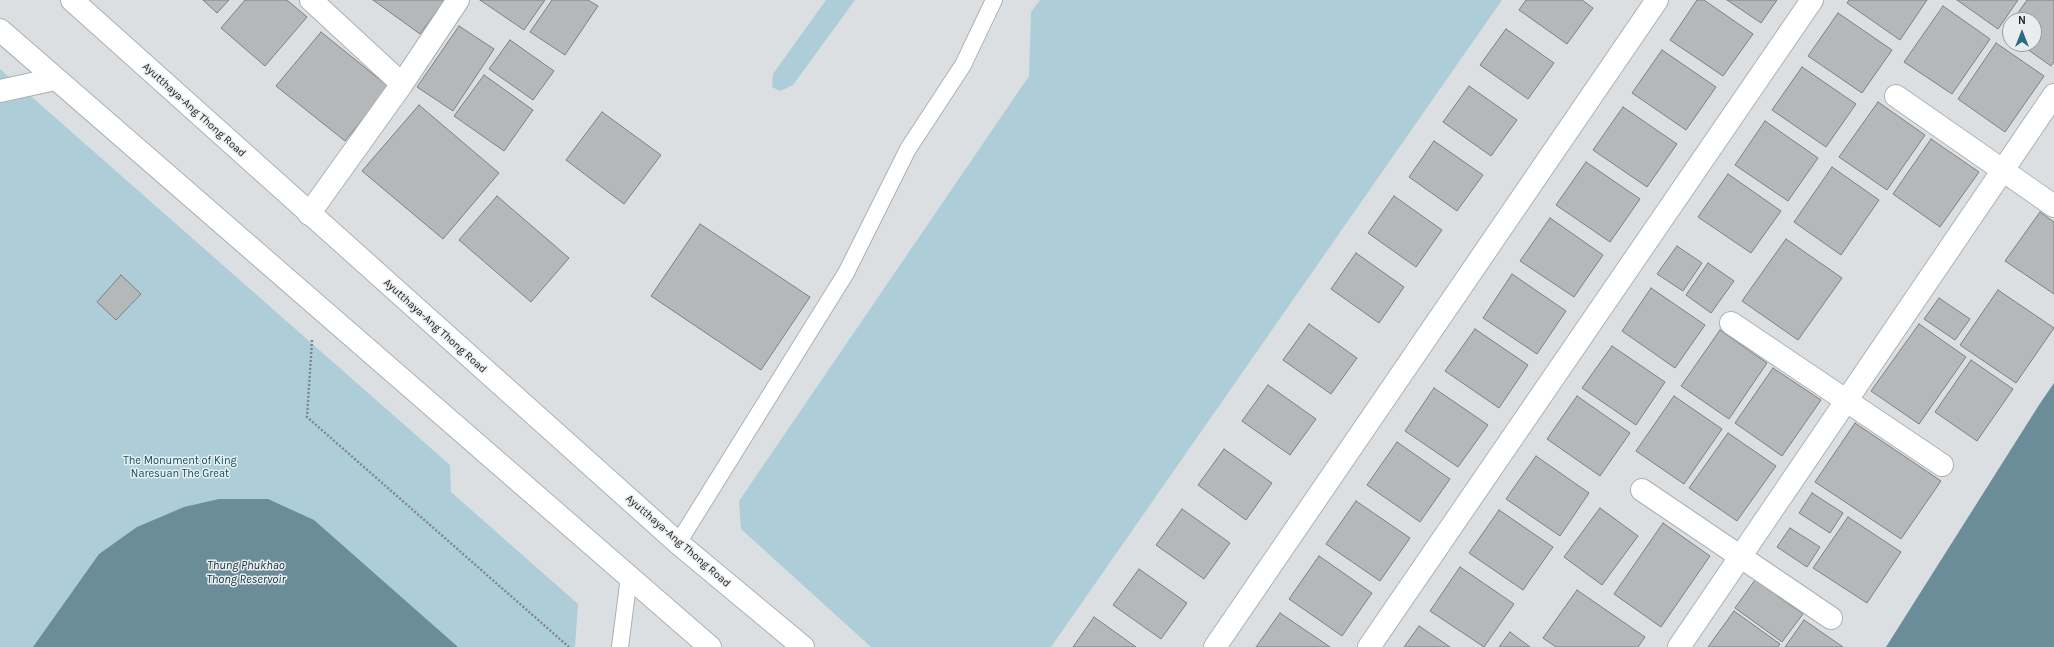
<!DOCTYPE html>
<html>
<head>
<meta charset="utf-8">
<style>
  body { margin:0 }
  #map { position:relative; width:2054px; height:647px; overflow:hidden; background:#dbdfe1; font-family:Karla,sans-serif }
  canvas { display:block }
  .north { position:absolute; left:2002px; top:12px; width:40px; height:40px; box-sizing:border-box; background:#e9edee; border:1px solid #999b9c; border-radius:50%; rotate:0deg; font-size:11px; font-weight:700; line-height:16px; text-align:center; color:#202121 }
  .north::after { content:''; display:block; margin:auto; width:14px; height:18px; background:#2c6c81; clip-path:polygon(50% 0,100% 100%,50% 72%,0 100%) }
</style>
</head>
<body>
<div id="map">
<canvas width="2054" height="647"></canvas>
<div class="north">N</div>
</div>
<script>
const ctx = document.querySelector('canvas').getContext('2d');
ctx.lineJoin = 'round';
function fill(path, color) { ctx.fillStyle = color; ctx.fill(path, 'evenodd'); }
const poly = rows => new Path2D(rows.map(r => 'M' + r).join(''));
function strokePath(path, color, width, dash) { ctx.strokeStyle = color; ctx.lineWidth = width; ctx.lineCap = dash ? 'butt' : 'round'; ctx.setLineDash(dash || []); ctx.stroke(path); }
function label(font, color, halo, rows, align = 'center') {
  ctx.font = font + ' Karla,sans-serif'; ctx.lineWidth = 3; ctx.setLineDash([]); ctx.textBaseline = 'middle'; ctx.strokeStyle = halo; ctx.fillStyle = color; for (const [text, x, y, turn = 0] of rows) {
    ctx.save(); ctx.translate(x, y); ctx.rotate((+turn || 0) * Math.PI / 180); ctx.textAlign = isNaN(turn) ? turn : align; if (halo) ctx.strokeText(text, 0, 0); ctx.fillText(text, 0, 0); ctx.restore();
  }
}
fill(poly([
  [826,0,855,0,793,85,780,91,772,87,773,74],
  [1040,0,1502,0,1051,647,871,647,741,529,739,501,1029,76,1031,12],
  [0,69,450,465,451,492,578,604,575,647,0,647]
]), '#adced9');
fill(poly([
  [2054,383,2054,647,1886,647,2039,405],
  [219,499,268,499,314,520,458,647,33,647,99,554,137,527,184,507]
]), '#6b8d99');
const building = poly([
  [203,0,229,0,217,13,203,0],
  [245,0,287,0,307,17,265,66,221,28,245,0],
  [373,0,445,0,420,34,373,0],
  [480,0,545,0,524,30,480,0],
  [552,0,588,0,598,6,565,55,530,32,552,0],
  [1526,0,1582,0,1593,8,1567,44,1519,10,1526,0],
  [1697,0,1704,0,1753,34,1723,76,1670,40,1697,0],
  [1727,0,1777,0,1761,23,1727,0],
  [1849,0,1927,0,1900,40,1847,3,1849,0],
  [1957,0,2018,0,1998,29,1957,0],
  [2027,0,2054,0,2054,62,2051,66,2020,44,2034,44,2034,20,2013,20,2027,0],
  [1943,6,1990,39,1952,94,1904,62,1943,6],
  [1838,13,1892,50,1862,93,1808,56,1838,13],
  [2010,24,2010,37,2004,33,2010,24],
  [459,26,494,49,453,111,417,87,459,26],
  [1506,29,1554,63,1528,99,1480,65,1506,29],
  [321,32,389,87,345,141,276,86,321,32],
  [510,40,554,71,533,100,489,69,510,40],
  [1996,43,2044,76,2005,132,1958,99,1996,43],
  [1662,50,1716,87,1686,130,1632,93,1662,50],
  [1802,67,1856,104,1826,147,1772,110,1802,67],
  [484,75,533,110,504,151,454,116,484,75],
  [1469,86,1517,120,1491,156,1443,122,1469,86],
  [1878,102,1925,135,1887,190,1839,157,1878,102],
  [419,105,499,173,443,239,362,171,419,105],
  [1623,107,1677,144,1647,187,1593,150,1623,107],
  [602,112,661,155,624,204,566,160,602,112],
  [1765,121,1818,158,1788,201,1735,165,1765,121],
  [1931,139,1979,172,1940,227,1893,194,1931,139],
  [1434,141,1483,175,1457,211,1409,177,1434,141],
  [1586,162,1640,199,1610,242,1556,205,1586,162],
  [1832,167,1879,200,1841,255,1794,222,1832,167],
  [1728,174,1781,211,1751,253,1698,217,1728,174],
  [497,196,569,258,531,302,459,240,497,196],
  [1394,196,1442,230,1416,267,1368,233,1394,196],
  [2040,212,2054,222,2054,294,2005,261,2040,212],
  [1550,218,1603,255,1574,297,1520,261,1550,218],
  [700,224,810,297,761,370,651,296,700,224],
  [1786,239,1842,278,1798,340,1742,301,1786,239],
  [1677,246,1702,263,1683,291,1657,274,1677,246],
  [1356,253,1404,287,1379,323,1331,289,1356,253],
  [1708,263,1734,281,1711,313,1686,295,1708,263],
  [1512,274,1566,311,1537,354,1483,318,1512,274],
  [121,275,141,294,116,320,97,302,121,275],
  [1651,288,1705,325,1675,368,1622,331,1651,288],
  [1998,290,2054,328,2016,383,1960,345,1998,290],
  [1939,298,1970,319,1955,340,1924,319,1939,298],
  [1309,324,1357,358,1331,394,1283,360,1309,324],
  [1919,324,1966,357,1919,424,1871,391,1919,324],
  [1475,329,1528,365,1499,408,1445,371,1475,329],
  [1720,330,1767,363,1729,419,1681,386,1720,330],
  [1612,346,1665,382,1636,425,1582,388,1612,346],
  [1971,360,2013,389,1977,441,1935,412,1971,360],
  [1773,368,1821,400,1782,456,1735,423,1773,368],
  [1268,385,1316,419,1290,455,1242,421,1268,385],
  [1434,388,1488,425,1458,467,1405,431,1434,388],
  [1577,396,1630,433,1600,476,1547,439,1577,396],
  [1674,396,1722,429,1684,484,1636,451,1674,396],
  [1855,423,1941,481,1901,539,1815,482,1855,423],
  [1728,433,1776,466,1737,521,1689,488,1728,433],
  [1397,442,1450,479,1420,522,1367,485,1397,442],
  [1224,449,1272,483,1246,520,1198,485,1224,449],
  [1536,456,1589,493,1560,536,1506,499,1536,456],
  [1812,493,1843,513,1830,533,1799,513,1812,493],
  [1356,501,1410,538,1380,581,1326,544,1356,501],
  [1600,508,1638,536,1602,585,1564,557,1600,508],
  [1182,509,1230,543,1204,579,1156,545,1182,509],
  [1499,510,1553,547,1523,590,1469,553,1499,510],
  [1848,517,1901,552,1867,603,1813,568,1848,517],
  [1663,523,1710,556,1661,627,1614,594,1663,523],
  [1790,528,1820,547,1807,567,1777,547,1790,528],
  [1319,556,1372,593,1342,636,1289,599,1319,556],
  [1460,567,1514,604,1484,647,1430,611,1460,567],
  [1139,569,1187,603,1161,639,1113,605,1139,569],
  [1755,580,1803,614,1782,642,1735,608,1755,580],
  [1577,590,1645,637,1638,647,1556,647,1543,638,1577,590],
  [1734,611,1780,644,1778,647,1708,647,1734,611],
  [1280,613,1330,647,1256,647,1280,613],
  [1094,617,1136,647,1073,647,1094,617],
  [1804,620,1843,647,1785,647,1804,620],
  [1419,626,1450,647,1404,647,1419,626],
  [1510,632,1530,647,1499,647,1510,632]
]);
fill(building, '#b4b8b9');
strokePath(building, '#7d8082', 1);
const service = poly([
  [678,543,846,273,908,149,963,65,994,0],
  [620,647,629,577]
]);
const minor = poly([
  [311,0,402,84],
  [0,91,55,79],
  [1896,96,2054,206],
  [309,214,402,84,458,0],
  [1731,323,1942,465],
  [1642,490,1831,618],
  [1215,647,1657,0],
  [1369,647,1812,0],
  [1679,647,2054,95]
]);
const primary = poly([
  [72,0,678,543,803,647],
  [0,30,710,647]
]);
strokePath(service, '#adb0b2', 18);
strokePath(minor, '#adb0b2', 24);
strokePath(primary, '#adb0b2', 24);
strokePath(poly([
  [312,340,307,417,569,647]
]), '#838687', 2.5, [2, 2]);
strokePath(service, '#fff', 16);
strokePath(minor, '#fff', 22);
strokePath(primary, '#fff', 22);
label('11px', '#202121', '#e9edee', [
  ["Ayutthaya-Ang Thong Road",194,110,42],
  ["Ayutthaya-Ang Thong Road",435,326,42],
  ["Ayutthaya-Ang Thong Road",678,541,41]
]);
label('11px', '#055164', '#e9edee', [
  ["The Monument of King",180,461],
  ["Naresuan The Great",180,474]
]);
label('italic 12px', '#0c2e39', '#e9edee', [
  ["Thung Phukhao",246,566],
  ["Thong Reservoir",246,580]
]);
</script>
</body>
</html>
